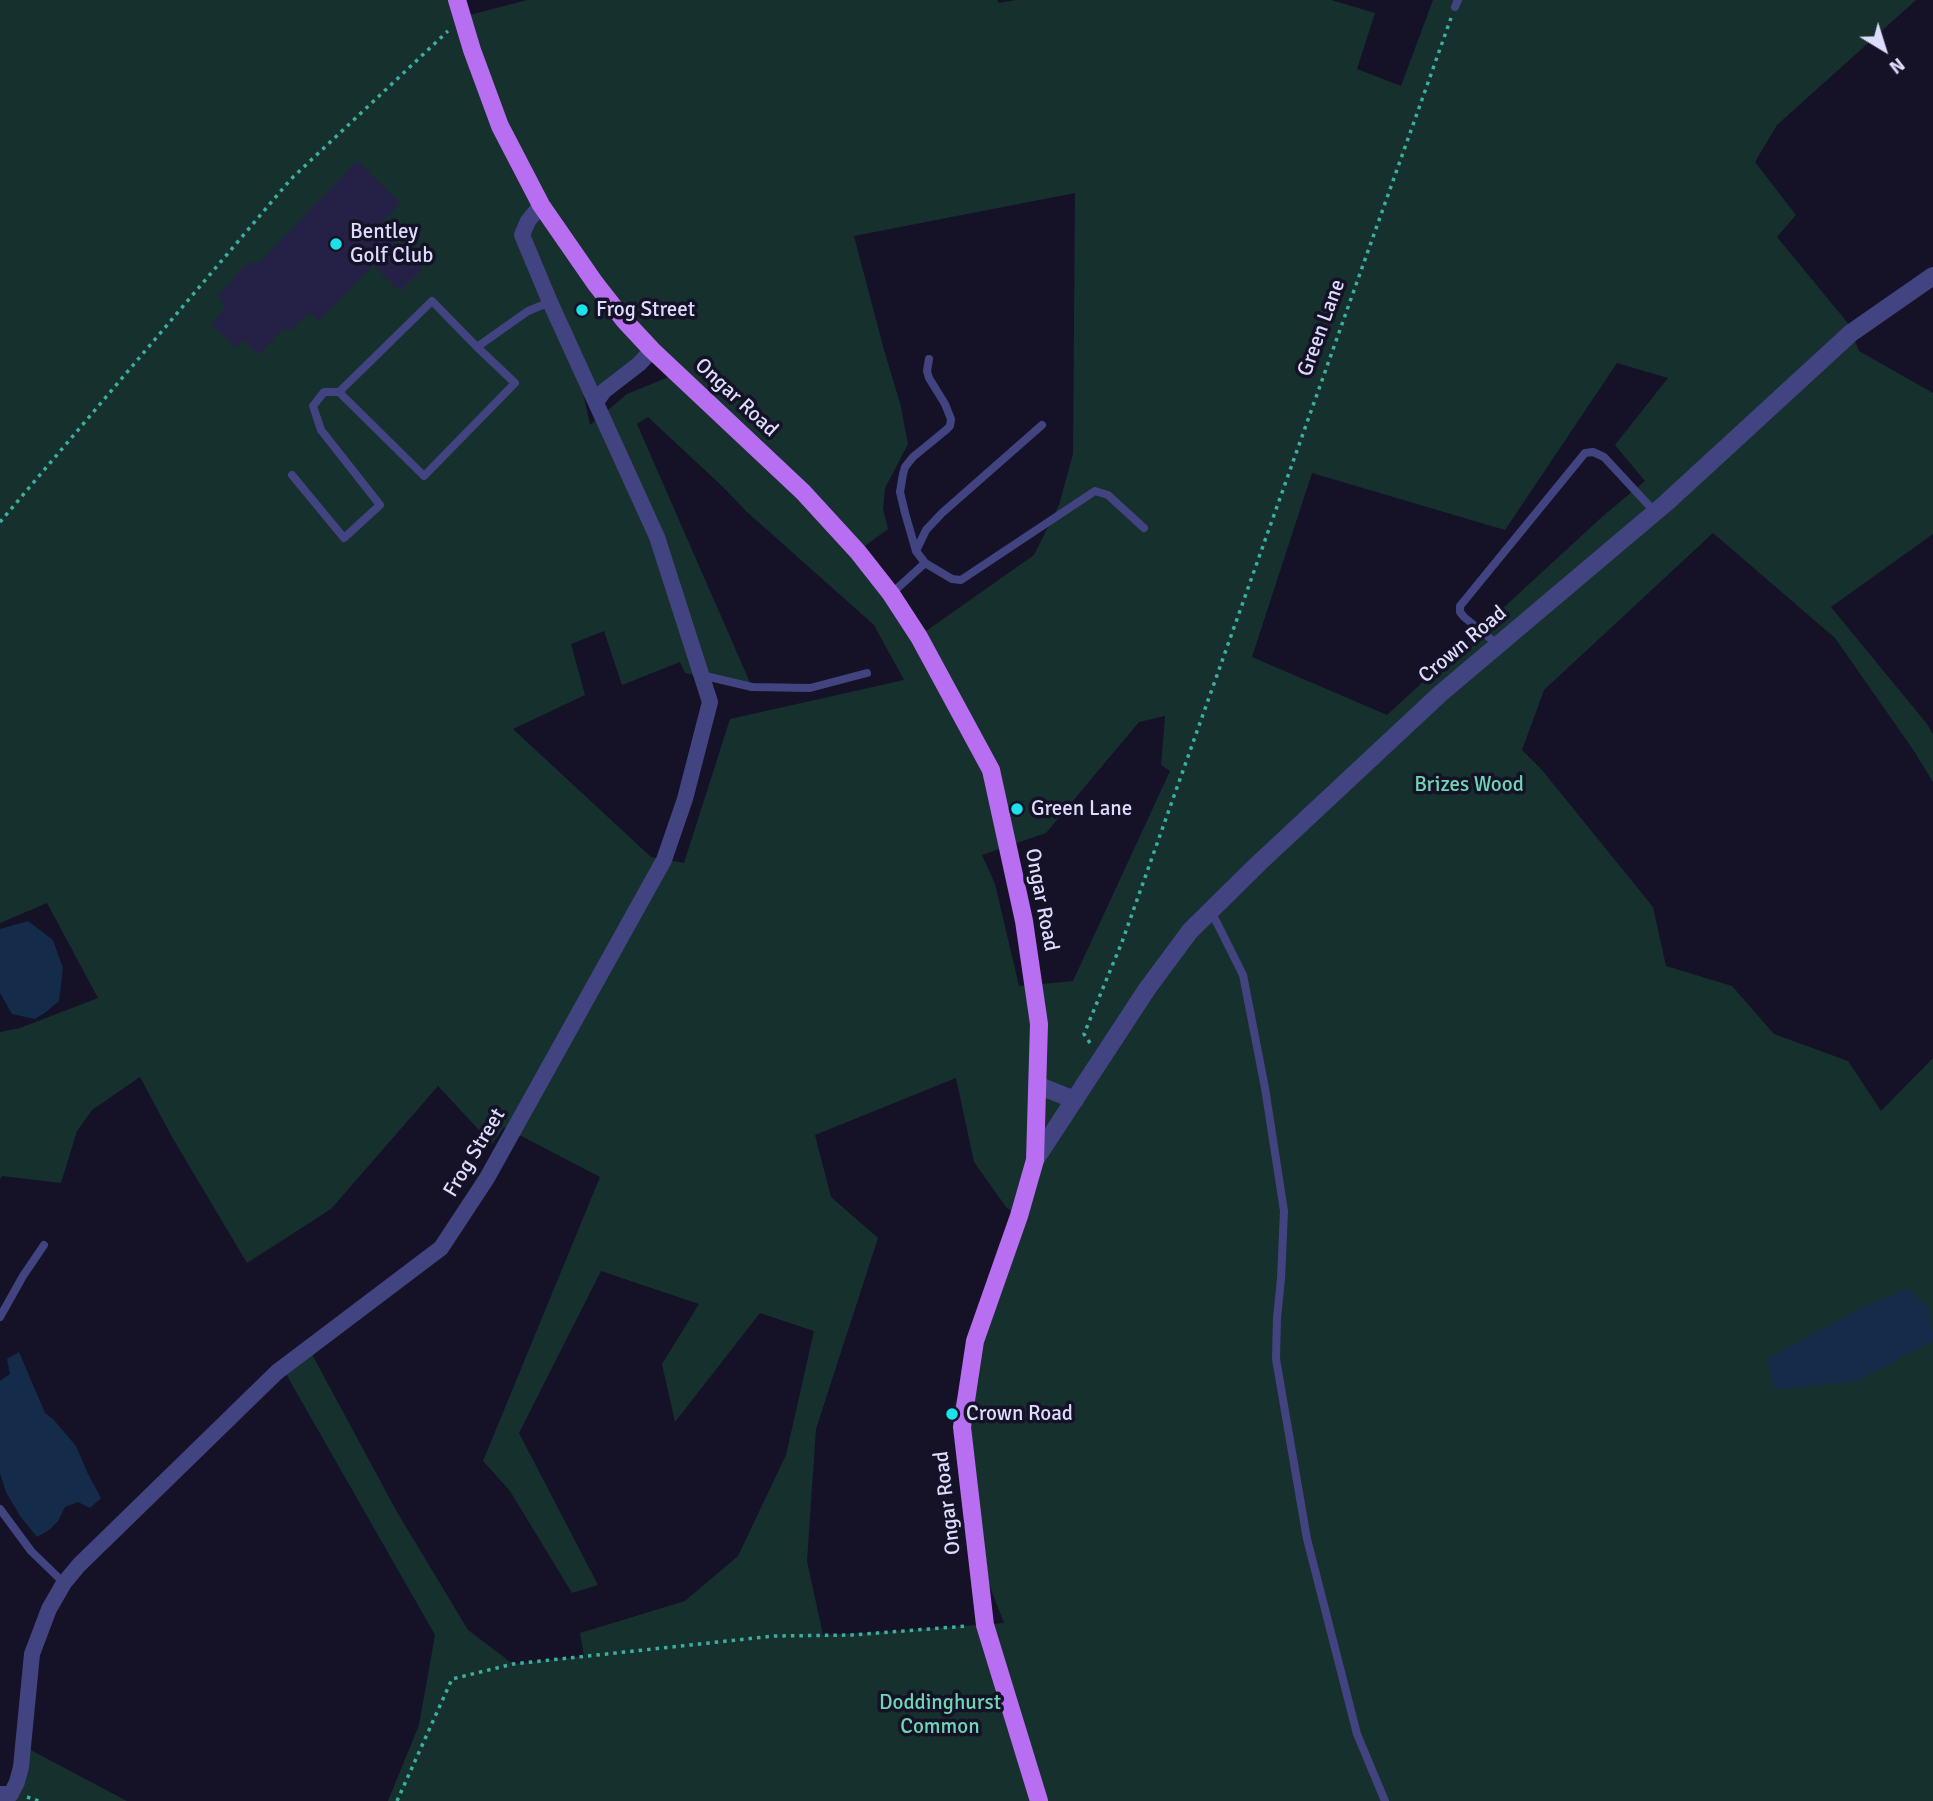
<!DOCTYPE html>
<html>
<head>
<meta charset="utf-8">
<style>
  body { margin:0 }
  #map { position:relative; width:1933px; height:1801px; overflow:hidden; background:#151227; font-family:Signika,sans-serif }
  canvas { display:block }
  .north { position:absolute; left:1849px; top:14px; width:70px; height:70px; -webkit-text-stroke:5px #151227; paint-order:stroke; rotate:142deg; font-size:19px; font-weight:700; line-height:28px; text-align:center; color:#dddcfc }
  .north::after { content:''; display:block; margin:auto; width:24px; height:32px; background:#dddcfc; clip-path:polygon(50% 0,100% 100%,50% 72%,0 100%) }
</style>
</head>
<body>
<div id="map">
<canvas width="1933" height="1801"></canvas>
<div class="north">N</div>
</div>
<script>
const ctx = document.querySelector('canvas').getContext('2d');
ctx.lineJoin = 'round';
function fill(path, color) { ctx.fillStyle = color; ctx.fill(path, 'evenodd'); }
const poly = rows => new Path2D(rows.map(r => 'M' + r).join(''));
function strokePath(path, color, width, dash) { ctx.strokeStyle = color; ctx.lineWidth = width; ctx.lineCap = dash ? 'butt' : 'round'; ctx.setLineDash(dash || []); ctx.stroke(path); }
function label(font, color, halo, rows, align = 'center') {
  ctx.font = font + ' Signika,sans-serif'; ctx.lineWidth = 7; ctx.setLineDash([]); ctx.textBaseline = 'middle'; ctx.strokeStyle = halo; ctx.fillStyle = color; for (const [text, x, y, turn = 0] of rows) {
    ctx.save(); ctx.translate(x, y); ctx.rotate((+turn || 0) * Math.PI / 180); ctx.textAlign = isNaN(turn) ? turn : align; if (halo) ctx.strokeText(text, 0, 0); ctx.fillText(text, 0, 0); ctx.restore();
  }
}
fill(poly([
  [0,0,457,0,462,17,527,0,997,0,999,3,1016,0,1331,0,1375,13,1357,69,1401,86,1433,0,1916,0,1777,125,1755,162,1796,215,1777,237,1847,322,1859,351,1933,393,1933,534,1831,607,1927,724,1933,734,1933,782,1914,751,1835,638,1713,533,1544,690,1522,750,1542,770,1653,907,1666,966,1732,986,1774,1034,1848,1061,1881,1111,1933,1058,1933,1801,388,1801,419,1725,435,1635,282,1367,308,1347,397,1512,468,1630,513,1664,584,1656,580,1633,685,1601,738,1556,786,1455,814,1331,760,1313,675,1422,662,1364,699,1304,601,1271,519,1433,598,1585,572,1593,510,1491,483,1461,600,1177,504,1127,492,1144,438,1086,331,1209,247,1263,172,1137,140,1077,92,1110,77,1131,61,1183,2,1176,0,1179,0,1032,20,1028,98,998,47,903,0,923],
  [1075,193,1073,454,1059,505,1034,555,919,636,858,551,888,529,883,509,885,488,908,444,900,403,884,350,854,236],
  [652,351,676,374,627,394,590,425,581,384,604,391],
  [1617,363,1668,378,1615,445,1645,481,1603,516,1387,715,1252,657,1312,473,1505,530],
  [648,417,723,487,747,512,874,625,904,680,730,719,684,863,651,857,513,729,585,695,571,644,604,631,622,685,680,662,685,673,752,687,637,424],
  [1165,716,1161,765,1170,771,1073,981,1019,986,995,884,982,855,1046,833,1139,722],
  [956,1078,974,1162,1006,1207,1019,1217,975,1341,952,1414,962,1427,976,1551,1004,1623,882,1632,823,1635,807,1561,816,1429,878,1238,831,1197,815,1135],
  [23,1746,127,1801,0,1801,11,1794]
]), '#16302e');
fill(poly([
  [28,921,53,940,63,968,59,1001,46,1012,35,1019,12,1014,0,993,0,929],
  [1908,1288,1927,1306,1933,1332,1933,1341,1857,1381,1775,1390,1767,1359,1861,1308],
  [19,1352,45,1413,53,1419,76,1446,88,1474,101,1498,90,1508,78,1502,65,1507,58,1521,49,1530,37,1537,20,1516,6,1492,0,1473,0,1381,10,1374,7,1359]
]), '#142c49');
fill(poly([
  [357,161,400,203,378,227,422,269,400,291,373,265,319,321,309,312,290,331,285,327,258,355,243,340,236,348,211,324,225,309,219,295,246,264,260,262]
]), '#252046');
strokePath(poly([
  [0,522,291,179,448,31],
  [1090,1043,1084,1034,1122,942,1451,18],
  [27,1797,39,1801],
  [397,1801,452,1679,513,1664,774,1636,852,1635,967,1626]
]), '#3cafa0', 3.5, [3.5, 5]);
strokePath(poly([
  [1455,7,1458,0],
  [477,347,432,301,339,392,424,476,515,383,477,347,528,311,550,302],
  [292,475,344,538,380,505,321,430,313,406,324,392,339,392],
  [916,551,926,530,942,513,1042,425],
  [925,563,952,579,961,580,1095,491,1108,495,1144,528],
  [891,594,925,563,916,551,905,513,900,492,903,474,905,467,913,457,946,430,950,426,951,419,945,404,929,378,927,371,929,359],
  [1498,645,1464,617,1460,612,1460,606,1585,453,1593,452,1604,457,1655,512],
  [701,675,752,687,810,688,867,673],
  [1211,911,1243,975,1265,1088,1284,1211,1281,1279,1277,1318,1276,1359,1307,1539,1357,1734,1385,1801],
  [0,1317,23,1276,44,1245],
  [0,1509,31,1551,64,1583]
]), '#424481', 8);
strokePath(poly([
  [597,401,604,391,639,364,652,350],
  [0,1794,11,1794,17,1782,21,1767,32,1654,49,1609,64,1583,79,1565,277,1372,441,1248,487,1178,664,860,685,799,710,702,657,537,550,302,522,235,528,221,541,205]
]), '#424481', 16);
strokePath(poly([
  [1037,1085,1075,1100],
  [1035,1160,1147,989,1190,931,1259,863,1440,694,1666,503,1851,333,1933,276]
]), '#424481', 18);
strokePath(poly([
  [457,0,472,50,500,126,541,205,595,283,624,320,652,350,803,492,858,552,891,594,919,637,991,770,1024,921,1039,1024,1035,1160,1019,1216,975,1341,962,1427,985,1625,1039,1801]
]), '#b76ef1', 18);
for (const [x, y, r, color] of [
  [336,244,7,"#1be2e8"],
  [582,310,7,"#1be2e8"],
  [1017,809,7,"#1be2e8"],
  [952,1414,7,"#1be2e8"]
]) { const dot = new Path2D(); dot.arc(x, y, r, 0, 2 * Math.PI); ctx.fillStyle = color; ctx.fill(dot); strokePath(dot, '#151227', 2.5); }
label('21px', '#dddcfc', '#151227', [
  ["Bentley",350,232],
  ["Golf Club",350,256],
  ["Frog Street",596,310],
  ["Green Lane",1031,809],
  ["Crown Road",966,1414]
], 'left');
label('21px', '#dddcfc', '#151227', [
  ["Green Lane",1322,328,-70],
  ["Ongar Road",736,398,43],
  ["Crown Road",1463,645,-40],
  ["Ongar Road",1041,900,79],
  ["Frog Street",475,1153,-59],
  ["Ongar Road",948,1503,-97]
]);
label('21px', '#6ed5b5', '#151227', [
  ["Brizes Wood",1469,785],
  ["Doddinghurst",940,1703],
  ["Common",940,1727]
]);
</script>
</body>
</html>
